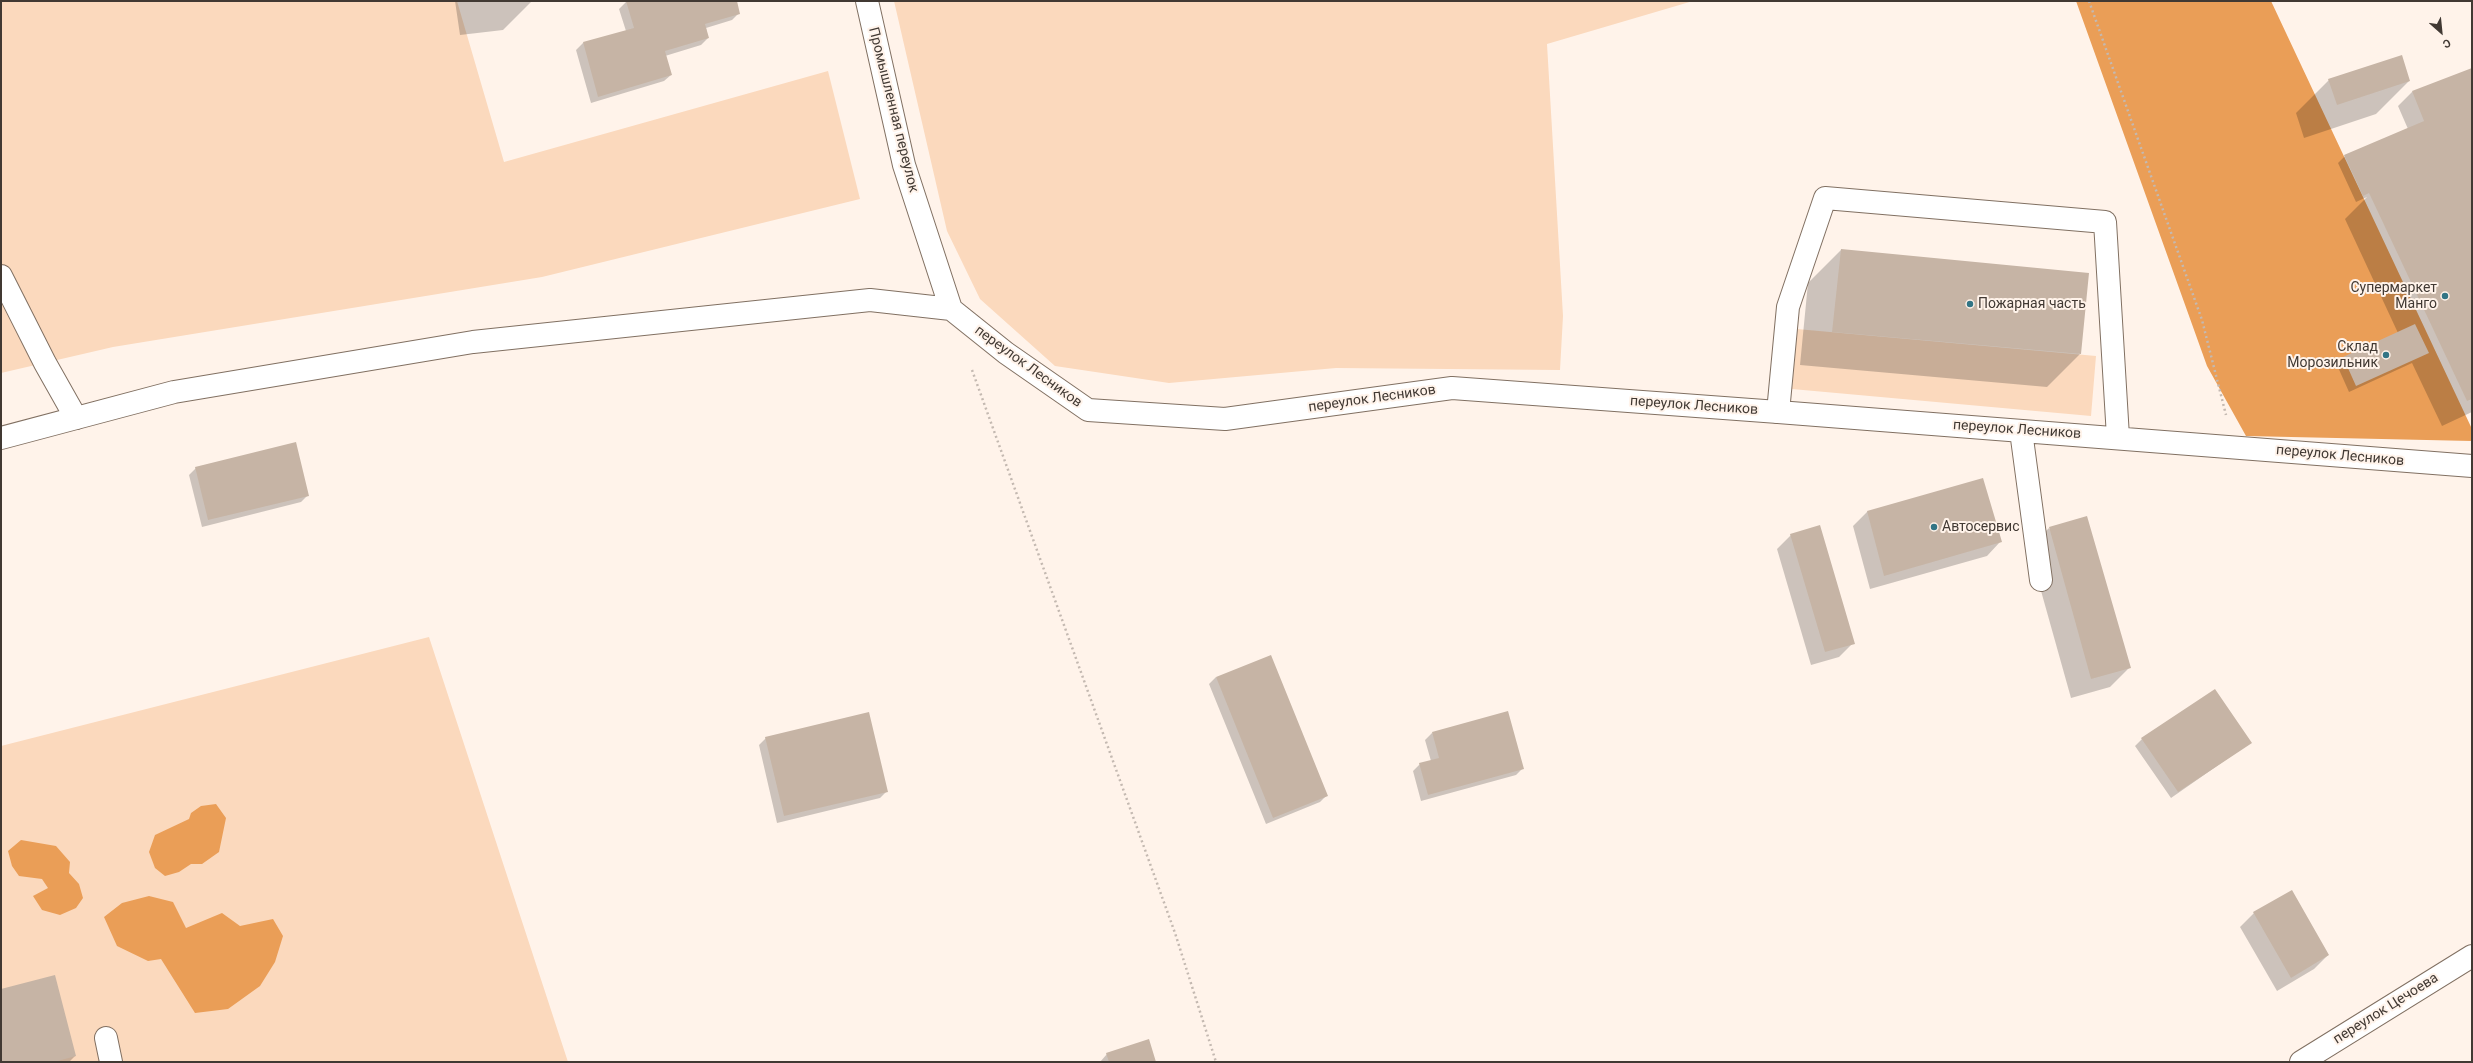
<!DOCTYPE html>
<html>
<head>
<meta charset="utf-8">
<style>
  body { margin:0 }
  #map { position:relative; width:2473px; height:1063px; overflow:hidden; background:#fff3ea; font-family:Roboto,sans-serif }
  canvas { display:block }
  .frame { position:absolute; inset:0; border:2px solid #413933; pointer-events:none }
  .north { position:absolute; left:2421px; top:12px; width:40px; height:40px; -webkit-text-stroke:3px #fff3ea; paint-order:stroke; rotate:153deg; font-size:11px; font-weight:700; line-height:16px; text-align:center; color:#413933 }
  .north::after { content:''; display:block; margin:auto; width:14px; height:18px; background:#413933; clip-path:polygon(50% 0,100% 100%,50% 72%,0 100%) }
</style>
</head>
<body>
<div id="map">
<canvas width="2473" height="1063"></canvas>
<div class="frame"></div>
<div class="north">С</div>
</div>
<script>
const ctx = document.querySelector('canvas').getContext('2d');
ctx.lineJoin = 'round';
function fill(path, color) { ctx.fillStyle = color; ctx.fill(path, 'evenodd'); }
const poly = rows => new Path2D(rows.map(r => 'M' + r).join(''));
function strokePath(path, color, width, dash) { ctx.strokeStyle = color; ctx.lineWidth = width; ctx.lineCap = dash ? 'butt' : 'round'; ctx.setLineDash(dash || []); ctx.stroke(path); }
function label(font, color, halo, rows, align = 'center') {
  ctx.font = font + ' Roboto,sans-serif'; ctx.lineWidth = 4; ctx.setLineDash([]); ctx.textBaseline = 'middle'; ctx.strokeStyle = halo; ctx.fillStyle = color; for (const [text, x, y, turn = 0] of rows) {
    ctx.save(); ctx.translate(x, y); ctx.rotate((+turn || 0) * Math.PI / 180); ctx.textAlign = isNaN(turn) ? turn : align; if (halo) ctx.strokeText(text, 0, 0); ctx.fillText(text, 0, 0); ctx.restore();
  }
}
fill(poly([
  [1,1,457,1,504,162,828,71,860,199,542,277,113,347,1,373],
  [894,1,1693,1,1547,44,1563,316,1560,370,1336,368,1169,383,1055,366,980,299,947,231],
  [1797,329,2096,356,2091,416,1792,389],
  [429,637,568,1062,1,1062,1,746]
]), '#fbd9bd');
fill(poly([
  [2076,1,2271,1,2472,429,2472,441,2246,436,2207,366],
  [216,804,226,818,219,852,202,864,191,864,179,872,165,876,155,868,149,852,155,835,189,819,191,813,201,806],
  [21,840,56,846,70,862,69,873,79,884,83,898,76,908,60,915,42,910,33,896,48,888,42,879,19,876,12,866,8,851],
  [149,896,173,902,186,928,222,913,240,926,273,919,283,936,275,962,260,986,228,1009,195,1013,161,959,148,961,117,946,104,917,122,903]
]), '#ea9e57');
fill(poly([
  [455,1,532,1,503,30,460,35],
  [736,1,739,13,732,20,706,28,708,38,701,45,665,56,671,75,664,81,591,103,576,50,583,43,626,31,619,9,626,2],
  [2472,69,2472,412,2442,426,2412,363,2349,392,2337,365,2344,358,2398,333,2345,219,2367,197,2356,202,2338,163,2345,156,2408,129,2398,106,2412,92],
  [2329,80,2409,81,2376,114,2304,138,2296,113],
  [1841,250,2080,354,2047,387,1800,365,1808,283],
  [196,468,308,495,301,502,202,527,189,475],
  [1982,479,2000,542,1987,556,1870,589,1853,526,1867,512],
  [2049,528,2130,667,2110,687,2071,698,2029,548],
  [1791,535,1853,643,1839,657,1811,665,1777,549],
  [1216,677,1327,795,1320,802,1266,824,1209,684],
  [1432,733,1523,768,1516,775,1421,801,1413,771,1420,764,1431,761,1425,740],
  [766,738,887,791,880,798,777,823,759,745],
  [2142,739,2250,743,2171,798,2135,746],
  [2254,913,2328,955,2314,969,2277,991,2240,927],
  [1,990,75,1056,69,1062,1,1062],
  [1107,1054,1154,1062,1100,1062]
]), '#0003');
fill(poly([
  [626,1,737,1,740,14,705,24,709,38,665,51,672,75,598,97,583,42,634,28],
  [2402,55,2410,81,2337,105,2328,79],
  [2472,68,2472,399,2467,401,2369,193,2363,196,2344,155,2424,121,2412,91],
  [1841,249,2089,273,2081,354,1832,332],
  [2415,324,2429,353,2356,386,2343,357],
  [296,442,309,496,208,520,195,467],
  [1983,478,2002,542,1884,576,1867,511],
  [2087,516,2131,668,2091,679,2049,527],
  [1820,525,1855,644,1825,652,1790,534],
  [1271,655,1328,796,1273,818,1216,677],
  [2215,689,2252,743,2178,792,2141,738],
  [1508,711,1524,769,1428,795,1419,763,1439,758,1432,732],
  [869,712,888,792,784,816,765,737],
  [2292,890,2329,955,2291,978,2253,912],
  [55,975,76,1056,54,1062,1,1062,1,989],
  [1149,1039,1156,1062,1109,1062,1106,1053]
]), '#c6b4a5');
const service = poly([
  [1,276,45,363,76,418],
  [2021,431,2041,580],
  [2118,437,2105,222,1825,198,1788,307,1778,412,2472,466],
  [106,1038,111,1062]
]);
const minor = poly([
  [867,1,904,165,951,309],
  [951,309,1006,353,1088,410,1225,419,1452,388,1778,412],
  [1,438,174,392,473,342,870,300,951,309],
  [2301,1062,2472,956]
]);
strokePath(service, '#817062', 24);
strokePath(minor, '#817062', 24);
strokePath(poly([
  [2089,1,2202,320,2226,415],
  [972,370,1175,933,1216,1062]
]), '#c4b9b1', 2.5, [2, 3]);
strokePath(service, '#fff', 22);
strokePath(minor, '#fff', 22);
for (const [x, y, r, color] of [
  [2445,296,4,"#327585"],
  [1970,304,4,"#327585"],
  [2386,355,4,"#327585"],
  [1934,527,4,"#327585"]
]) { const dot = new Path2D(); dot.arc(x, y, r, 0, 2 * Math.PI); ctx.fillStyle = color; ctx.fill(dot); strokePath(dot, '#fff3ea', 1.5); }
label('14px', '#413933', '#fff3ea', [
  ["Промышленная переулок",893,110,76],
  ["переулок Лесников",1028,367,36],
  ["переулок Лесников",1372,399,-8],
  ["переулок Лесников",1694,406,4],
  ["переулок Лесников",2017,430,4],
  ["переулок Лесников",2340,456,5],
  ["переулок Цечоева",2386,1009,-32]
]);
label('14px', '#413933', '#fff3ea', [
  ["Супермаркет",2437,288],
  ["Манго",2437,304],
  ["Пожарная часть",1978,304,"left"],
  ["Склад",2378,347],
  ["Морозильник",2378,363],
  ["Автосервис",1942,527,"left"]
], 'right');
</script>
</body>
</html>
